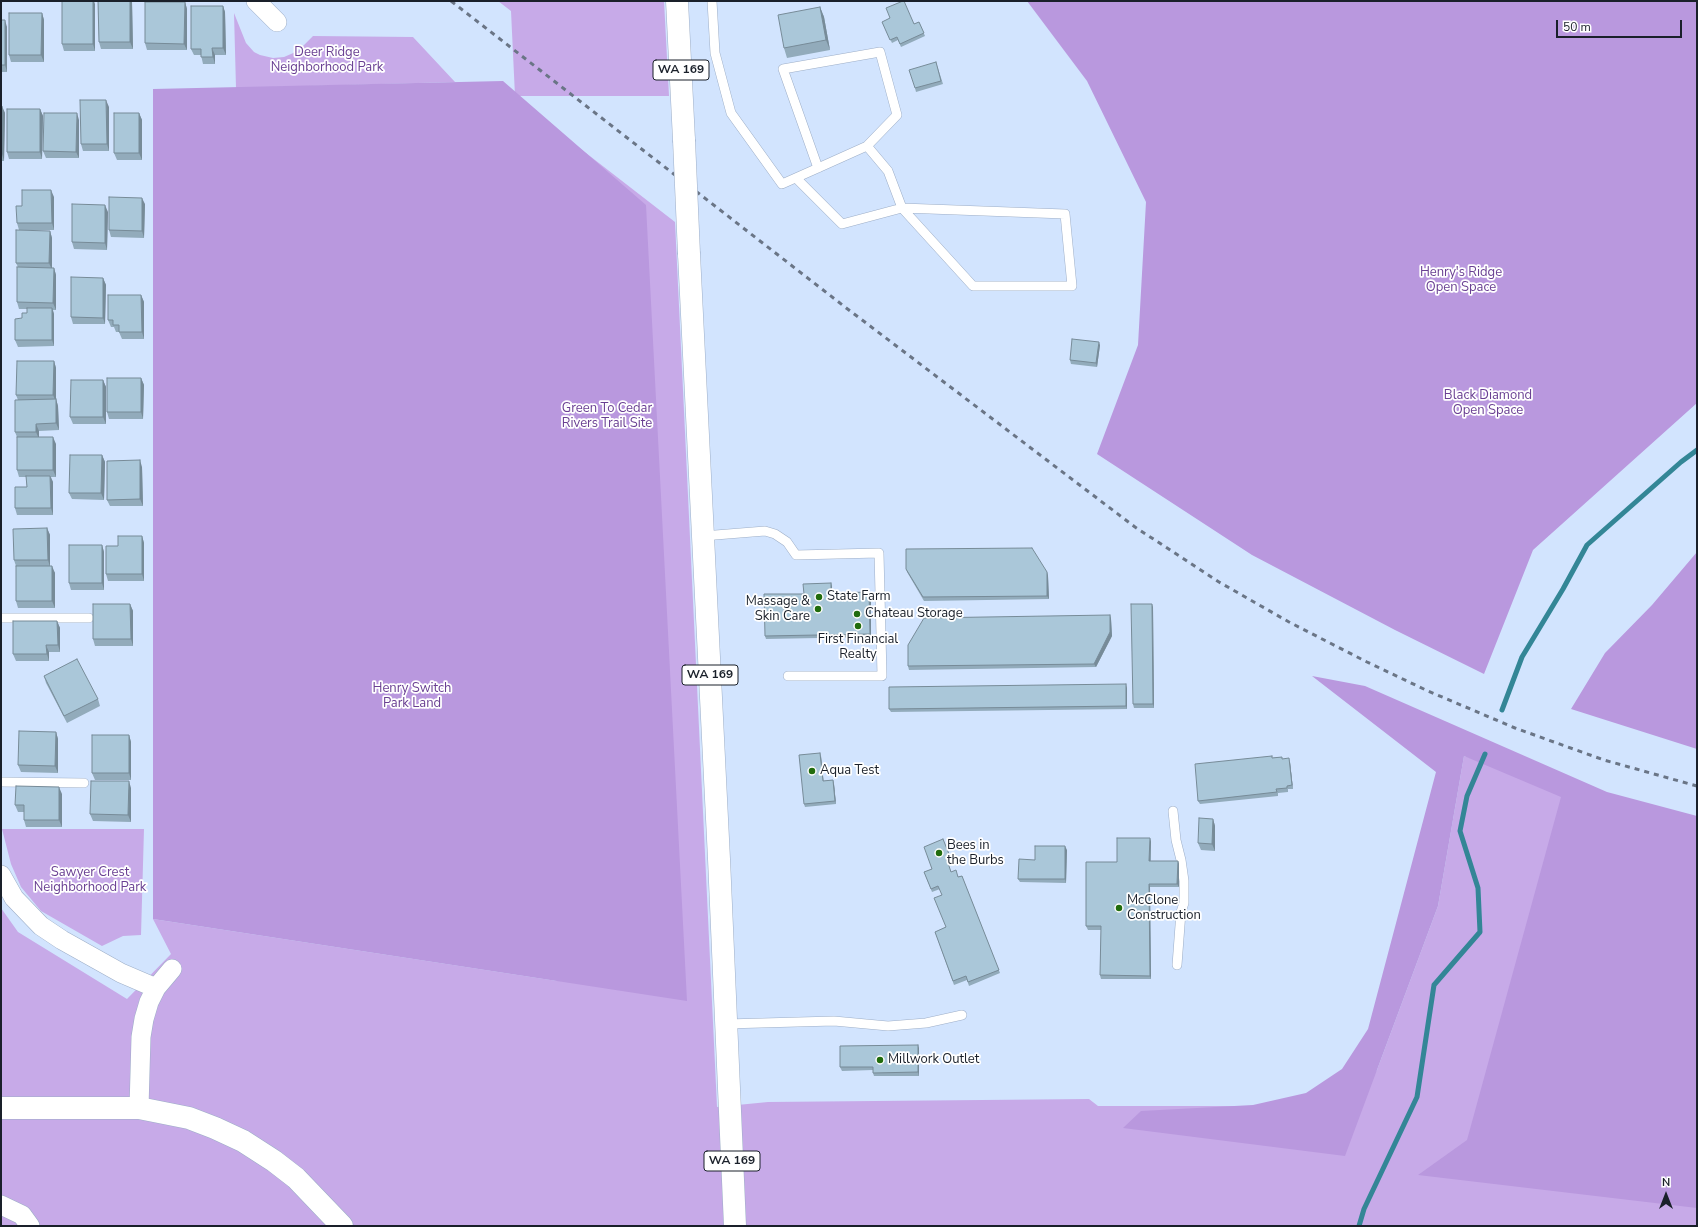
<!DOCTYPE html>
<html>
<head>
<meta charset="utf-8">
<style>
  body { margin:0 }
  #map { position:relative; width:1698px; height:1227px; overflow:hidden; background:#d2e4fe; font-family:"Nunito Sans",sans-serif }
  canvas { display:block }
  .frame { position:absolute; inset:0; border:2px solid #1a202a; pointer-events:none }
  .north { position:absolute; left:1646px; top:1175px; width:40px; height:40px; -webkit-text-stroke:3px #fff; paint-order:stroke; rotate:0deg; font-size:11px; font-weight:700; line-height:16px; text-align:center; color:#1a202a }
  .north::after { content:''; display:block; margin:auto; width:14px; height:18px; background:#1a202a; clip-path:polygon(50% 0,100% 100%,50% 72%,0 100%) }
  .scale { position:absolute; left:1556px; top:20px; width:126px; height:18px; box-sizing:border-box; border:2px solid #1a202a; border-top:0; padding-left:5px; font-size:12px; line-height:14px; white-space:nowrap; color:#1a202a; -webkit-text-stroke:3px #fff; paint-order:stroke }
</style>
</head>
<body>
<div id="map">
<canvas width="1698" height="1227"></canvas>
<div class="frame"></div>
<div class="north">N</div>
<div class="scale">50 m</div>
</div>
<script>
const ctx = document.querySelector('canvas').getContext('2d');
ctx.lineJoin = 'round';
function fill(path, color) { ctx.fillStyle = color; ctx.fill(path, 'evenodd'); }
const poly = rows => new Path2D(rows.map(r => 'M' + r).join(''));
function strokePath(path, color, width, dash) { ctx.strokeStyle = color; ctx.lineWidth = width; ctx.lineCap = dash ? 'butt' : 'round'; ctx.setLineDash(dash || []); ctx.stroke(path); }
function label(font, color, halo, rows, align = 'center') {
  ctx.font = font + ' "Nunito Sans",sans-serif'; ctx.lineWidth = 3.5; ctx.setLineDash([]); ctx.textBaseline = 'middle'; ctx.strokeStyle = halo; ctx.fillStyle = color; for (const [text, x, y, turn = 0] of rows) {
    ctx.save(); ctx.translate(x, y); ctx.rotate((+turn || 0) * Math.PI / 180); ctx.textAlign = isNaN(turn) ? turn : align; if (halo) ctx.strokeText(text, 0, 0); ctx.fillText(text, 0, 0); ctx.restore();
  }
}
fill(poly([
  [498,1,664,1,669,96,515,96,511,11],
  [234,13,246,43,254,52,260,55,273,58,284,57,298,51,313,36,413,37,455,82,236,88],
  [515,98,675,222,717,1107,768,1102,1089,1099,1098,1106,1353,1106,1377,1070,1438,906,1464,756,1697,827,1697,1226,1,1226,1,908,18,932,127,999,171,954,153,919,557,981],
  [2,829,144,829,141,935,123,936,102,946,41,911,21,887,11,864]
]), '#c7aae8');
fill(poly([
  [1027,1,1697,1,1697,403,1533,550,1484,674,1395,630,1252,555,1097,454,1138,345,1146,202,1087,81],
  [503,81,646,205,687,1001,153,919,153,89],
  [1697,552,1697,749,1571,709,1605,653,1652,605],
  [1312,676,1365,686,1607,792,1697,816,1697,1208,1418,1175,1467,1140,1561,797,1464,756,1438,906,1345,1156,1123,1128,1141,1111,1253,1105,1306,1093,1342,1069,1368,1029,1436,772]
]), '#b998de');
strokePath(poly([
  [1502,710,1522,657,1563,589,1587,545,1681,462,1697,450],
  [1359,1226,1364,1209,1417,1097,1434,985,1480,932,1478,888,1460,831,1467,796,1485,754]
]), '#338696', 5);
const lane = poly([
  [712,1,715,53,731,113,782,184,818,168,867,146,888,171,902,208,973,286,1072,286,1065,214,902,208,842,224,796,178],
  [818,168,783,69,880,52,897,115,867,146],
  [703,536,765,531,775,534,787,542,796,555,879,553,882,676,788,676],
  [1,618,89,618],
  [1,782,84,783],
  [1173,811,1176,840,1181,860,1184,881,1184,903,1181,912,1177,965],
  [726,1024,834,1021,888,1026,926,1023,962,1015]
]);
const street = poly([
  [256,1,277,22],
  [1,875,14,898,41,926,62,940,121,973,156,988],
  [139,1108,141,1037,144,1019,149,1002,156,988,172,969],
  [1,1205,22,1215,30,1226]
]);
const secondary = poly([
  [1,1108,139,1108,189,1118,215,1128,243,1141,274,1161,296,1178,342,1226]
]);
const primary = poly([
  [677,1,684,140],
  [689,254,719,859,735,1226]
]);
strokePath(lane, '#9daec7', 10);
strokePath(street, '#9daec7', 20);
strokePath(secondary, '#9daec7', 23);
strokePath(primary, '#9daec7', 23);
strokePath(lane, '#fff', 9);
strokePath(street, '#fff', 19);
strokePath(secondary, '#fff', 22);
strokePath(primary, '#fff', 22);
strokePath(poly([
  [451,1,845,307,1135,527,1219,582,1289,622,1367,662,1428,691,1515,728,1604,760,1697,786]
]), '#6a7586', 3, [5, 5]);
const primaryBridge = poly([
  [684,140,689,254]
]);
strokePath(primaryBridge, '#9daec7', 23, []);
strokePath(primaryBridge, '#fff', 22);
fill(poly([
  [98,1,132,1,133,49,101,49,99,42],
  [185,2,187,9,187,50,147,50,145,43],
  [95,4,95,51,64,51,62,44],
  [223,6,225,12,226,55,215,55,215,64,203,64,201,55,194,55,191,49],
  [820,7,824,17,830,50,787,58,784,48],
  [42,13,44,20,44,62,11,62,9,55],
  [1,20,7,27,7,72,1,72],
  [882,22,914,24,919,22,925,36,901,47,898,40,892,43],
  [936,62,943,84,916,92,915,88],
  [1,106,5,113,4,161,1,161],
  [109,107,109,151,83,151,81,144],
  [40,109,43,116,42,159,9,159,7,152],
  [139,113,142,120,142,160,117,160,114,153],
  [79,120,79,158,46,158,43,151],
  [54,197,54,230,19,230,17,223,22,206],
  [145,204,144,238,111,237,109,230],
  [108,212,107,250,74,249,72,242],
  [50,231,52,238,52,268,54,268,56,275,56,310,53,310,54,314,54,346,18,347,15,340,22,318,27,313,27,309,19,309,17,302,18,267,16,263],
  [103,278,106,285,105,324,73,324,71,317],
  [141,295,144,302,144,339,122,339,119,332,116,332,114,327,111,327,108,320],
  [1100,345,1097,367,1071,364,1070,360],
  [54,361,56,368,56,399,58,406,59,430,39,431,39,437,56,444,56,477,51,477,53,482,53,515,17,515,15,508,27,487,26,477,19,477,17,470,17,437,15,432,18,400,16,395],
  [141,378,144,385,143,419,109,419,107,412],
  [103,380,106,387,106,424,73,424,70,417],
  [102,455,105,462,104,500,72,499,69,493],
  [142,467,143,506,110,506,107,500],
  [47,528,50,535,50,566,55,573,55,608,18,608,16,601,16,566,14,560],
  [142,536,144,543,144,581,108,581,106,574],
  [102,545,104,552,104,590,71,590,69,583],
  [906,569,1047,572,1048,576,1049,599,924,601,907,572],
  [831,583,832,587,832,593,869,592,871,596,871,637,766,639,765,636,804,594],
  [130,604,133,611,133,646,95,646,93,639],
  [1153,607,1154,708,1134,708,1133,704],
  [1110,615,1111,619,1112,636,1096,667,909,670,908,666],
  [57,621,60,628,60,652,49,652,49,661,16,661,13,654],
  [44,676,98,699,100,706,67,723,46,683],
  [1127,688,1127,709,891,712,889,709],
  [56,732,58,739,58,773,21,772,18,765],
  [129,735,131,742,131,780,95,780,92,773],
  [821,756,823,781,833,780,834,784,836,804,805,807,804,804],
  [1272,756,1272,758,1282,757,1282,759,1290,762,1293,789,1288,789,1288,792,1278,793,1278,796,1200,804,1198,801],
  [131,788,131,822,93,821,90,814],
  [62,794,62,827,26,827,24,820,24,812,18,812,15,805],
  [1213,819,1215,826,1215,851,1201,850,1198,843],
  [1150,838,1151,842,1151,861,1178,861,1179,864,1179,887,1150,887,1151,979,1101,979,1100,975,1101,930,1088,930,1086,926,1117,862],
  [943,839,952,862,948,864,951,872,958,877,962,876,1000,973,969,986,967,980,954,985,935,932,946,927,942,895,940,889,932,892,924,872,932,869],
  [1067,850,1066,883,1020,882,1018,879,1035,860],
  [919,1048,919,1076,874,1076,873,1073,873,1070,842,1071,840,1067]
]), '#92abbb');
fill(poly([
  [93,1,94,1,95,4,95,51,93,44],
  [130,1,132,1,132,2,133,49,130,42],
  [185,2,187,9,187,50,184,44],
  [223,6,225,12,226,55,223,48],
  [820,7,824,17,830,50,826,40],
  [42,13,44,20,44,62,41,55],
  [5,20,7,27,7,72,5,65],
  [212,48,215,55,215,64,213,57],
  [106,100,109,107,109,151,107,144],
  [2,106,5,113,4,161,2,154],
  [40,109,43,116,42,159,40,152],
  [77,113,79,120,79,158,76,152],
  [139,113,142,120,142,160,139,153],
  [51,190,54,197,54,230,52,223],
  [142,198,145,204,144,238,142,231],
  [105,205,108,212,107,250,105,243],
  [50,231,52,238,52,270,49,263],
  [54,268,56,275,56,310,53,303],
  [103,278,106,285,105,324,103,318],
  [141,295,144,302,144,339,142,332],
  [52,308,54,314,54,346,52,340],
  [1099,342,1100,345,1097,367,1096,363],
  [54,361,56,368,56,402,53,395],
  [141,378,144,385,143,419,141,412],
  [103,380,106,387,106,424,103,417],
  [56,399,58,406,59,430,56,423],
  [36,424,39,431,39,439,36,432],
  [53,437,56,444,56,477,53,470],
  [102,455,105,462,104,500,101,493],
  [140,460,142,467,143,506,140,499],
  [50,476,53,482,53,515,51,508],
  [47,528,50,535,50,567,48,560],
  [142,536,144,543,144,581,142,574],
  [102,545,104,552,104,590,102,583],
  [52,566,55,573,55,608,52,601],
  [1047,572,1048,576,1049,599,1047,596],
  [831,583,832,587,832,596,831,593],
  [869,592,871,596,871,637,870,634],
  [130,604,133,611,133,646,131,639],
  [1152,604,1153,607,1154,708,1153,704],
  [1110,615,1111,619,1112,636,1096,667,1094,664],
  [57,621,60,628,60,652,58,645],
  [46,645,49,652,49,661,47,654],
  [1126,684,1127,688,1127,709,1126,706],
  [56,732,58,739,58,773,55,766],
  [129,735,131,742,131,780,129,773],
  [820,753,821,756,824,785,823,781],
  [1289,758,1290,762,1293,789,1292,785],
  [833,780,834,784,836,804,835,801],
  [129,781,131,788,131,822,128,815],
  [59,787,62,794,62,827,59,820],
  [1213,819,1215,826,1215,851,1212,844],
  [1150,838,1151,842,1150,864,1149,861],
  [1065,846,1067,850,1066,883,1065,879],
  [1178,861,1179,864,1179,887,1177,884],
  [1149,884,1150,887,1151,979,1150,976],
  [918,1045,919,1048,919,1076,918,1072]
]), '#778b98');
const building = poly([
  [62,1,93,1,93,44,62,44,62,1],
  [98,1,130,1,130,42,99,42,98,1],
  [903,1,904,1,914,24,919,22,924,33,900,44,897,37,890,40,882,22,890,18,886,8,903,1],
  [145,2,185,2,184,44,145,43,145,2],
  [191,6,223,6,223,48,212,48,213,57,201,57,201,49,191,49,191,6],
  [820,7,826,40,784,48,778,15,820,7],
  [9,13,42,13,41,55,9,55,9,13],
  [1,20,5,20,5,65,1,65,1,20],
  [936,62,941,81,915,88,909,70,936,62],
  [80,100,106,100,107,144,81,144,80,100],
  [1,106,2,106,2,154,1,154,1,106],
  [7,109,40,109,40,152,7,152,7,109],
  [44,113,77,113,76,152,43,151,44,113],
  [114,113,139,113,139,153,114,153,114,113],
  [22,190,51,190,52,223,17,223,16,206,22,206,22,190],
  [109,197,142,198,142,231,109,230,109,197],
  [72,204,105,205,105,243,72,242,72,204],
  [16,230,50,231,49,263,16,263,16,230],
  [17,267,54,268,53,303,17,302,17,267],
  [71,277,103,278,103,318,71,317,71,277],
  [108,295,141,295,142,332,119,332,119,325,113,325,113,320,108,320,108,295],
  [27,308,52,308,52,340,15,340,15,319,22,318,22,313,27,313,27,308],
  [1072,339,1099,342,1096,363,1070,360,1072,339],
  [17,361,54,361,53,395,16,395,17,361],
  [107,378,141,378,141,412,107,412,107,378],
  [71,380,103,380,103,417,70,417,71,380],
  [56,399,56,423,36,424,36,432,15,432,15,400,56,399],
  [17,437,53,437,53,470,17,470,17,437],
  [70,455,102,455,101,493,69,493,70,455],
  [140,460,140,499,107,500,107,461,140,460],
  [26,476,50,476,51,508,15,508,15,487,27,487,26,476],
  [47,528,48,560,14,560,13,529,47,528],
  [118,536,142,536,142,574,106,574,106,546,118,546,118,536],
  [69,545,102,545,102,583,69,583,69,545],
  [1032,548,1047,572,1047,596,923,597,906,569,906,549,1032,548],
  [16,566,52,566,52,601,16,601,16,566],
  [831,583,831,593,869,592,870,634,765,636,764,594,804,594,803,584,831,583],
  [93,604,130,604,131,639,93,639,93,604],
  [1131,604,1152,604,1153,704,1133,704,1131,604],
  [1110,615,1110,632,1094,664,908,666,908,645,924,618,1110,615],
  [13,621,57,621,58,645,46,645,47,654,13,654,13,621],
  [77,659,98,699,64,716,44,676,77,659],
  [1126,684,1126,706,889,709,889,687,1126,684],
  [19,731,56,732,55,766,18,765,19,731],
  [92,735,129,735,129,773,92,773,92,735],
  [820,753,823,781,833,780,835,801,804,804,799,755,820,753],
  [1272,756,1272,758,1282,757,1282,759,1289,758,1292,785,1287,786,1287,788,1276,789,1277,792,1198,801,1195,764,1272,756],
  [91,781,129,781,128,815,90,814,91,781],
  [16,786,59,787,59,820,24,820,24,805,15,805,16,786],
  [1199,818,1213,819,1212,844,1198,843,1199,818],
  [1117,838,1150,838,1149,861,1178,861,1177,884,1149,884,1150,976,1100,975,1101,926,1086,926,1086,862,1117,862,1117,838],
  [943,839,951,859,947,860,951,872,956,870,958,877,962,876,999,970,968,982,966,976,953,981,935,932,946,927,934,898,942,895,938,886,931,889,924,872,932,869,924,847,943,839],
  [1035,846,1065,846,1065,879,1018,879,1019,859,1035,860,1035,846],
  [918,1045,918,1072,873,1073,873,1067,840,1067,840,1046,918,1045]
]);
fill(building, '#aac7d9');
strokePath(building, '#778b98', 1);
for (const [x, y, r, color] of [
  [819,597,4,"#216c0d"],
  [818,609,4,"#216c0d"],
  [857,614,4,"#216c0d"],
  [858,626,4,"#216c0d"],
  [812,771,4,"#216c0d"],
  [939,853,4,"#216c0d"],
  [1119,908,4,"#216c0d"],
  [880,1060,4,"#216c0d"]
]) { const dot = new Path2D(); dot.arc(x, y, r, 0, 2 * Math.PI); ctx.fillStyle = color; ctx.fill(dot); strokePath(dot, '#fff', 1.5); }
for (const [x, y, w] of [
  [681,70,56],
  [710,675,56],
  [732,1161,56]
]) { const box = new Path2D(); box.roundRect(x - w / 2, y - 10, w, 20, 3); ctx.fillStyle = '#fff'; ctx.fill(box); strokePath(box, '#1a202a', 1); }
label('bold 12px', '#1a202a', null, [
  ["WA 169",681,70],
  ["WA 169",710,675],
  ["WA 169",732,1161]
]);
label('13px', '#693f92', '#fff', [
  ["Deer Ridge",327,53],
  ["Neighborhood Park",327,68],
  ["Henry's Ridge",1461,273],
  ["Open Space",1461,288],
  ["Black Diamond",1488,396],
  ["Open Space",1488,411],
  ["Green To Cedar",607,409],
  ["Rivers Trail Site",607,424],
  ["Henry Switch",412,689],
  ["Park Land",412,704],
  ["Sawyer Crest",90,873],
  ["Neighborhood Park",90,888]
]);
label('13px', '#1a202a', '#fff', [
  ["State Farm",827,597],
  ["Massage &",810,602,"right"],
  ["Skin Care",810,617,"right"],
  ["Chateau Storage",865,614],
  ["First Financial",858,640,"center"],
  ["Realty",858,655,"center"],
  ["Aqua Test",820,771],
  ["Bees in",947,846],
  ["the Burbs",947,861],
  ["McClone",1127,901],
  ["Construction",1127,916],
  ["Millwork Outlet",888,1060]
], 'left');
</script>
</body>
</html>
